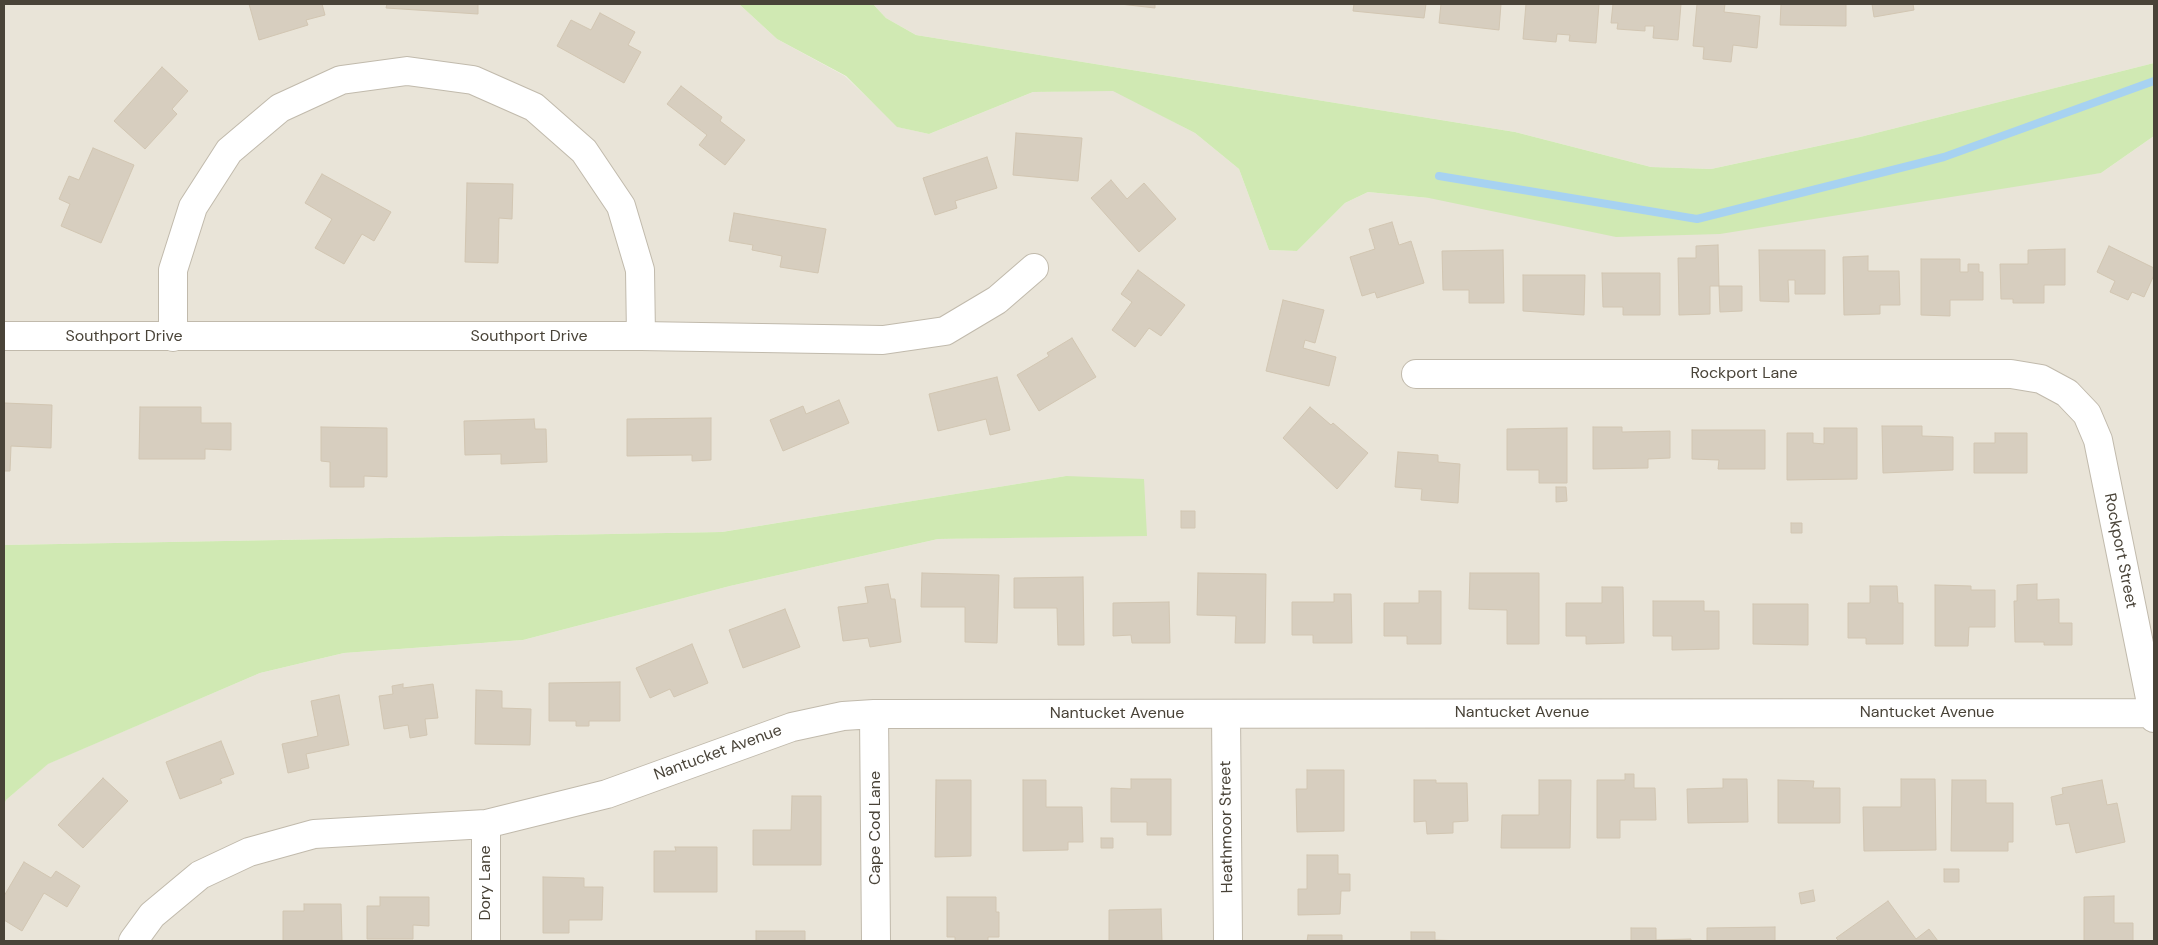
<!DOCTYPE html>
<html>
<head>
<meta charset="utf-8">
<style>
  body { margin:0 }
  #map { position:relative; width:2158px; height:945px; overflow:hidden; background:#f5f2ea; font-family:"DM Sans",sans-serif }
  canvas { display:block }
  .frame { position:absolute; inset:0; border:5px solid #494338; pointer-events:none }
</style>
</head>
<body>
<div id="map">
<canvas width="2158" height="945"></canvas>
<div class="frame"></div>
</div>
<script>
const ctx = document.querySelector('canvas').getContext('2d');
ctx.lineJoin = 'round';
function fill(path, color) { ctx.fillStyle = color; ctx.fill(path, 'evenodd'); }
const poly = rows => new Path2D(rows.map(r => 'M' + r).join(''));
function strokePath(path, color, width, dash) { ctx.strokeStyle = color; ctx.lineWidth = width; ctx.lineCap = dash ? 'butt' : 'round'; ctx.setLineDash(dash || []); ctx.stroke(path); }
function label(font, color, halo, rows, align = 'center') {
  ctx.font = font + ' "DM Sans",sans-serif'; ctx.lineWidth = 4.5; ctx.setLineDash([]); ctx.textBaseline = 'middle'; ctx.strokeStyle = halo; ctx.fillStyle = color; for (const [text, x, y, turn = 0] of rows) {
    ctx.save(); ctx.translate(x, y); ctx.rotate((+turn || 0) * Math.PI / 180); ctx.textAlign = isNaN(turn) ? turn : align; if (halo) ctx.strokeText(text, 0, 0); ctx.fillText(text, 0, 0); ctx.restore();
  }
}
fill(poly([
  [4,4,739,4,777,39,845,76,898,127,929,134,1033,92,1113,90,1195,133,1239,169,1269,250,1297,251,1345,203,1368,192,1429,198,2101,173,2154,136,2154,941,4,941,4,806,6,800,47,764,260,673,344,653,523,640,730,586,938,539,1147,535,1066,476,722,532,4,545],
  [873,4,2154,4,2154,63,1860,137,1711,169,1651,167,1515,132,916,35,886,18]
]), '#e9e4d8');
fill(poly([
  [739,4,873,4,886,18,916,35,1515,132,1651,167,1711,169,1860,137,2154,63,2154,136,2101,173,1720,234,1616,237,1429,198,1368,192,1345,203,1297,251,1269,250,1239,169,1195,133,1113,91,1033,92,929,134,897,127,846,76,777,39],
  [1066,476,1144,479,1147,536,938,539,730,586,523,640,344,653,260,673,48,764,6,800,4,806,4,545,722,532]
]), '#d0e9b3');
strokePath(poly([
  [1439,176,1697,219,1944,157,2154,81]
]), '#a7d2f1', 8);
const building = poly([
  [249,4,322,4,325,15,306,20,308,25,259,40,249,4],
  [387,4,478,4,478,14,386,8,387,4],
  [1120,4,1155,4,1155,8,1120,4],
  [1354,4,1426,4,1424,18,1353,11,1354,4],
  [1441,4,1501,4,1499,30,1439,23,1441,4],
  [1526,4,1599,4,1596,43,1569,41,1570,35,1557,34,1556,42,1523,39,1526,4],
  [1613,4,1681,4,1678,40,1653,38,1654,26,1645,26,1645,31,1617,29,1618,23,1611,23,1613,4],
  [1697,4,1725,4,1724,12,1760,16,1757,48,1733,45,1731,62,1703,59,1704,47,1693,46,1697,4],
  [1781,4,1846,4,1846,26,1780,25,1781,4],
  [1872,4,1913,4,1914,10,1874,17,1872,4],
  [600,13,635,32,628,45,641,52,624,83,557,46,571,20,591,30,600,13],
  [162,67,188,91,172,109,177,114,145,149,114,121,162,67],
  [681,86,722,117,720,121,745,140,725,165,699,145,707,135,667,104,681,86],
  [1016,133,1082,138,1078,181,1013,175,1016,133],
  [93,148,134,165,101,243,61,226,70,204,59,199,69,176,79,180,93,148],
  [987,157,997,188,955,201,957,208,935,215,923,178,987,157],
  [322,174,391,212,374,241,362,234,344,264,315,248,332,219,305,203,322,174],
  [1111,180,1127,199,1144,183,1176,219,1139,252,1091,198,1111,180],
  [467,183,513,184,512,219,499,218,498,263,465,262,467,183],
  [734,213,826,229,818,273,780,267,782,256,752,250,753,245,729,241,734,213],
  [1392,222,1399,245,1411,241,1424,283,1377,298,1375,292,1362,296,1350,257,1375,249,1369,229,1392,222],
  [1718,245,1719,286,1710,286,1710,314,1679,315,1678,258,1696,258,1696,246,1718,245],
  [2109,246,2154,268,2154,275,2144,297,2132,292,2128,300,2110,292,2115,281,2097,272,2109,246],
  [2065,249,2065,285,2044,285,2044,303,2013,303,2013,299,2001,299,2000,264,2028,264,2028,250,2065,249],
  [1503,250,1504,303,1469,303,1469,290,1443,290,1442,251,1503,250],
  [1759,250,1825,250,1825,294,1795,294,1795,280,1788,280,1789,302,1760,301,1759,250],
  [1868,256,1868,271,1899,271,1900,305,1880,305,1880,314,1844,315,1843,257,1868,256],
  [1921,259,1960,259,1960,272,1968,272,1968,264,1979,264,1979,272,1983,272,1983,300,1950,300,1950,316,1921,315,1921,259],
  [1138,270,1185,305,1161,336,1149,328,1135,347,1112,330,1132,302,1121,294,1138,270],
  [1602,273,1660,273,1660,315,1623,315,1623,307,1603,307,1602,273],
  [1523,275,1585,275,1584,315,1523,311,1523,275],
  [1719,286,1742,286,1742,311,1720,312,1719,286],
  [1283,300,1324,310,1315,343,1305,340,1303,348,1336,357,1329,386,1266,371,1283,300],
  [1072,338,1096,377,1039,411,1017,375,1049,356,1047,353,1072,338],
  [997,377,1010,430,990,435,986,419,938,431,929,394,997,377],
  [839,400,849,423,783,451,770,420,803,406,806,414,839,400],
  [4,403,52,405,51,448,11,446,10,471,4,471,4,403],
  [140,407,201,407,201,423,231,423,231,450,205,449,205,459,139,459,140,407],
  [1310,407,1331,425,1333,423,1368,453,1337,489,1283,438,1310,407],
  [711,418,711,460,692,461,692,455,627,456,627,419,711,418],
  [534,419,535,429,546,429,547,462,501,464,501,454,465,455,464,421,534,419],
  [1882,426,1922,426,1922,436,1953,437,1953,470,1883,473,1882,426],
  [321,427,387,428,387,477,364,476,364,487,330,487,330,462,321,461,321,427],
  [1593,427,1622,427,1622,432,1670,431,1670,458,1648,459,1648,468,1593,469,1593,427],
  [1567,428,1567,483,1539,483,1539,470,1507,470,1507,429,1567,428],
  [1824,428,1857,428,1857,479,1787,480,1787,433,1813,433,1813,443,1824,444,1824,428],
  [1692,430,1765,430,1765,469,1718,469,1719,460,1692,459,1692,430],
  [1995,433,2027,433,2027,473,1974,473,1974,443,1995,443,1995,433],
  [1398,452,1438,455,1438,462,1460,464,1458,503,1421,500,1422,489,1395,487,1398,452],
  [1556,487,1566,487,1567,501,1556,502,1556,487],
  [1181,511,1195,511,1195,528,1181,528,1181,511],
  [1791,523,1802,523,1802,533,1791,533,1791,523],
  [922,573,999,575,997,643,965,642,965,607,921,607,922,573],
  [1198,573,1266,574,1265,643,1235,643,1236,616,1197,615,1198,573],
  [1470,573,1539,573,1539,644,1507,644,1507,610,1469,609,1470,573],
  [1083,577,1084,645,1058,645,1057,608,1014,608,1014,578,1083,577],
  [888,584,891,599,895,599,901,642,870,647,868,638,843,641,838,607,868,603,865,587,888,584],
  [2037,584,2037,600,2059,599,2059,623,2072,623,2072,645,2044,645,2044,642,2015,642,2014,601,2017,601,2017,585,2037,584],
  [1935,585,1971,586,1971,590,1995,590,1995,627,1969,627,1968,646,1935,646,1935,585],
  [1870,586,1897,586,1898,603,1903,603,1903,644,1866,644,1866,638,1848,638,1848,603,1870,603,1870,586],
  [1602,587,1623,587,1624,643,1586,644,1586,636,1566,636,1566,603,1602,603,1602,587],
  [1419,591,1441,591,1441,644,1407,644,1407,636,1384,636,1384,603,1419,603,1419,591],
  [1334,594,1351,594,1352,643,1313,643,1313,635,1292,635,1292,602,1334,602,1334,594],
  [1653,601,1704,601,1704,611,1719,611,1719,649,1672,650,1672,636,1653,636,1653,601],
  [1169,602,1170,643,1132,643,1131,635,1113,636,1113,603,1169,602],
  [1753,604,1808,604,1808,645,1753,644,1753,604],
  [785,609,800,647,743,668,729,630,785,609],
  [692,644,708,683,674,697,670,689,650,698,636,668,692,644],
  [620,682,620,721,589,721,589,726,576,726,576,721,549,721,549,683,620,682],
  [403,684,403,688,433,684,438,718,425,719,427,735,410,738,408,725,384,729,379,696,393,694,392,686,403,684],
  [476,690,502,691,502,708,531,709,530,745,475,744,476,690],
  [339,695,349,745,306,754,309,768,288,773,282,744,318,736,311,701,339,695],
  [221,741,234,774,220,779,222,783,180,799,166,762,221,741],
  [1307,770,1344,770,1344,831,1297,832,1296,789,1307,789,1307,770],
  [1625,774,1634,774,1634,788,1655,788,1656,820,1620,820,1620,838,1597,838,1597,780,1625,780,1625,774],
  [103,778,128,801,83,848,58,825,103,778],
  [1131,779,1171,779,1171,835,1147,835,1147,822,1111,822,1111,788,1131,789,1131,779],
  [1723,779,1747,779,1748,822,1688,823,1687,789,1723,788,1723,779],
  [1901,779,1935,779,1936,850,1864,851,1863,807,1901,807,1901,779],
  [936,780,971,780,971,856,935,857,936,780],
  [1023,780,1046,780,1046,807,1082,807,1083,842,1068,842,1068,850,1023,851,1023,780],
  [1414,780,1436,780,1436,783,1467,783,1468,821,1453,822,1453,833,1427,834,1426,821,1414,822,1414,780],
  [1539,780,1571,780,1570,848,1501,848,1502,815,1539,815,1539,780],
  [1778,780,1814,781,1813,788,1840,788,1840,823,1778,823,1778,780],
  [1952,780,1986,780,1986,803,2013,803,2013,842,2008,842,2008,851,1951,851,1952,780],
  [2102,780,2107,805,2117,803,2125,842,2076,853,2069,823,2056,825,2051,797,2063,794,2062,788,2102,780],
  [792,796,821,796,821,865,753,865,753,830,791,830,792,796],
  [1101,838,1113,838,1113,848,1101,848,1101,838],
  [675,847,717,847,717,892,654,892,654,851,676,851,675,847],
  [1307,855,1338,855,1338,874,1350,874,1350,891,1341,891,1340,914,1298,915,1298,889,1307,889,1307,855],
  [24,862,51,878,56,871,80,886,67,907,44,893,22,931,4,920,4,896,24,862],
  [1944,869,1959,869,1959,882,1944,882,1944,869],
  [543,877,584,878,584,887,603,887,602,920,569,920,569,933,543,933,543,877],
  [1813,890,1815,901,1801,904,1799,893,1813,890],
  [2114,896,2114,923,2133,923,2133,941,2084,941,2084,897,2114,896],
  [380,897,429,897,429,926,413,925,413,939,367,939,367,906,380,906,380,897],
  [947,897,996,897,996,912,999,912,999,937,988,937,988,941,955,941,955,937,947,937,947,897],
  [1888,901,1916,939,1929,929,1938,941,1839,941,1836,938,1888,901],
  [304,904,341,904,342,941,283,941,283,911,304,911,304,904],
  [1161,909,1162,941,1109,941,1109,910,1161,909],
  [1775,927,1775,941,1707,941,1707,928,1775,927],
  [1631,928,1656,928,1656,940,1691,939,1691,941,1631,941,1631,928],
  [756,931,805,931,805,941,756,941,756,931],
  [1411,932,1435,932,1435,940,1463,941,1411,941,1411,932],
  [1308,935,1342,935,1342,941,1307,941,1308,935]
]);
fill(building, '#d7cebf');
strokePath(building, '#d2c6b2', 1);
const minor = poly([
  [4,336,641,336,883,340,945,331,997,300,1034,268],
  [173,337,173,270,193,207,229,151,280,108,341,80,407,71,473,80,534,107,584,151,621,206,640,270,641,336],
  [1416,374,2011,374,2041,379,2067,393,2087,414,2098,440,2154,718],
  [874,714,876,941],
  [1226,714,1228,941],
  [133,941,152,915,200,875,249,852,314,834,486,824,607,794,792,727,843,716,874,714,2153,713],
  [486,941,486,824]
]);
strokePath(minor, '#c1baac', 30);
strokePath(minor, '#fff', 28);
label('16px', '#494338', '#fff', [
  ["Southport Drive",124,337],
  ["Southport Drive",529,337],
  ["Rockport Lane",1744,374],
  ["Rockport Street",2120,551,79],
  ["Nantucket Avenue",1522,713],
  ["Nantucket Avenue",1927,713],
  ["Nantucket Avenue",1117,714],
  ["Nantucket Avenue",718,753,-20],
  ["Heathmoor Street",1227,827,-91],
  ["Cape Cod Lane",876,828,-90],
  ["Dory Lane",486,883,-90]
]);
</script>
</body>
</html>
